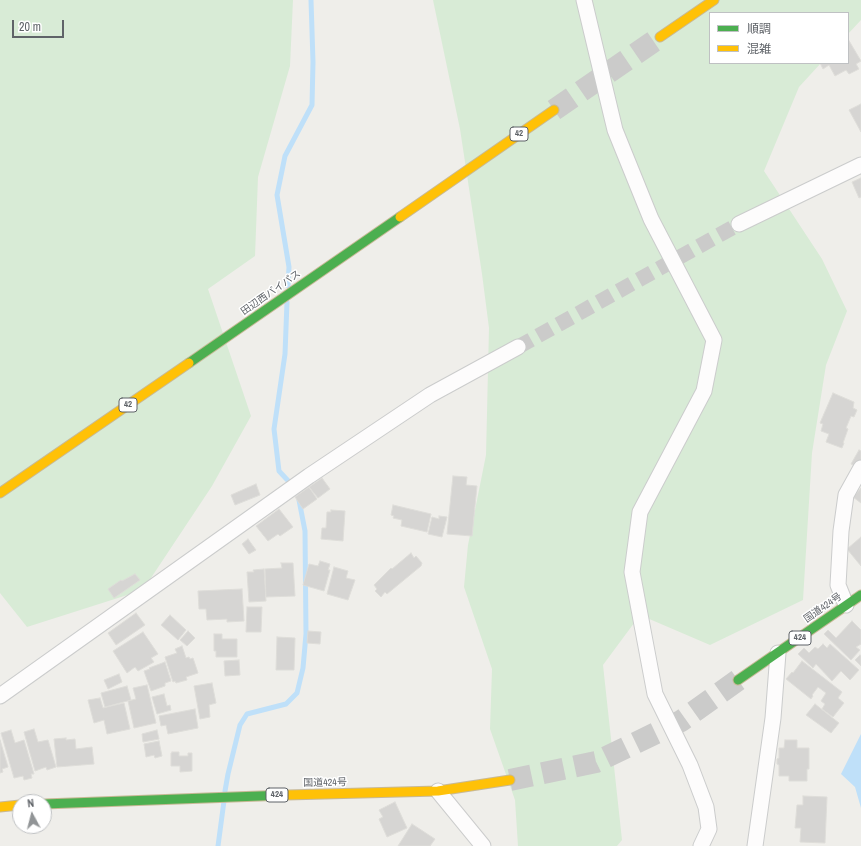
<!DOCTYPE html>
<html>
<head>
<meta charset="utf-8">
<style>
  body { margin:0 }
  #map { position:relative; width:861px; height:846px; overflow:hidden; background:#efeeea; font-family:"Archivo Narrow","Noto Sans JP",sans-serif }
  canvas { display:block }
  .legend { position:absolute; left:709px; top:12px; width:140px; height:52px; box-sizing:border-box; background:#fff; border:1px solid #bfc1c3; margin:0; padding:5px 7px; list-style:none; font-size:12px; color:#5f6368 }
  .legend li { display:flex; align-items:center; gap:8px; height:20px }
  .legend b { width:20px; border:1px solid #bfc1c3 }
  .north { position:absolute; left:12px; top:794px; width:40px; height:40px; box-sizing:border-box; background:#fff; border:1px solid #bfc1c3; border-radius:50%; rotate:353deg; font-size:11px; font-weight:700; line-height:16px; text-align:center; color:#5f6368 }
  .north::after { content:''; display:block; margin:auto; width:14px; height:18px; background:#919496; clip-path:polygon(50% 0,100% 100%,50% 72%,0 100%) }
  .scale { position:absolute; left:12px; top:20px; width:52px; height:18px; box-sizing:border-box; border:2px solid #5f6368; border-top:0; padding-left:5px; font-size:12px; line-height:14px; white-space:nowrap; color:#5f6368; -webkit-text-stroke:3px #fff; paint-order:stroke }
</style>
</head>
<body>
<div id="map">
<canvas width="861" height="846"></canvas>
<ul class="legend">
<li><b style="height:5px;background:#4caf50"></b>順調</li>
<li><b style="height:5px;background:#ffc107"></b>混雑</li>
</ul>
<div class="north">N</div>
<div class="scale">20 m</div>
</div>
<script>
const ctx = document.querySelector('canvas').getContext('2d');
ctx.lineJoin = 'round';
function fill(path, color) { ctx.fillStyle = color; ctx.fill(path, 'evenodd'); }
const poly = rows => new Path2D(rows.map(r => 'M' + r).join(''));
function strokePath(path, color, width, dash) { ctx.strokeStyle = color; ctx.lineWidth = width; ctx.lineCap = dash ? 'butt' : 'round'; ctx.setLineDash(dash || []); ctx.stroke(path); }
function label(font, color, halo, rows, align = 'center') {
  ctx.font = font + ' "Archivo Narrow","Noto Sans JP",sans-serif'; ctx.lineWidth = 3; ctx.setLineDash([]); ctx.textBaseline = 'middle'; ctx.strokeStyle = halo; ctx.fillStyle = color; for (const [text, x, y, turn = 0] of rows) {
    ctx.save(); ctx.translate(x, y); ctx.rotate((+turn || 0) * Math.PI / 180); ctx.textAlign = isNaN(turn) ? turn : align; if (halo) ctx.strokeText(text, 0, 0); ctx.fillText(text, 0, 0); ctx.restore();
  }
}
fill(poly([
  [0,0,293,0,290,66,258,177,255,256,208,289,251,416,212,486,143,590,27,627,0,593],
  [433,0,861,0,861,20,848,34,848,13,710,13,710,63,821,63,799,87,764,171,822,259,847,311,826,365,812,453,803,600,710,645,640,615,603,665,622,840,617,846,518,846,515,800,490,729,492,669,464,587,468,545,486,455,489,328,482,274,460,129]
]), '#d8ebd6');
fill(poly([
  [861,734,861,808,855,787,841,774]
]), '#bfe0f9');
strokePath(poly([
  [288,286,289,267,277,195,285,156,312,105,313,62,311,0],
  [287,302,285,354,274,429,279,471,293,486],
  [225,791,228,774,240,725,247,714,286,704,297,693,303,668,306,634,305,531,299,500],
  [218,846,224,801]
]), '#bfe0f9', 5);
const building = poly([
  [848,39,861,61,856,64,859,69,849,74,846,70,835,76,829,65,823,69,820,63,848,63,848,39],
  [861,104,861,132,849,110,861,104],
  [861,178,861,197,859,198,852,182,861,178],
  [833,393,854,402,853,408,857,410,854,417,851,416,846,428,848,429,843,443,844,443,842,448,826,442,829,434,821,431,823,424,820,423,833,393],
  [859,450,861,451,861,460,857,467,851,464,859,450],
  [453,476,467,477,466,485,477,486,472,536,447,534,453,476],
  [322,478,330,489,318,498,309,487,322,478],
  [256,484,260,495,235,505,231,495,256,484],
  [309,487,317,499,303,509,295,497,309,487],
  [861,488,861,503,853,497,861,488],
  [393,505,431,514,427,532,401,526,402,520,393,518,394,516,391,515,393,505],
  [279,509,293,527,280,536,278,534,268,541,256,526,279,509],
  [331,510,345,511,343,541,321,539,322,528,326,528,327,512,331,512,331,510],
  [439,516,447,517,442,537,428,534,432,517,439,519,439,516],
  [861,537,861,566,847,549,861,537],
  [248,539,256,550,249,554,242,544,248,539],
  [411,553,414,558,416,556,422,563,421,566,387,594,385,592,381,597,375,591,377,589,374,585,391,568,392,569,411,553],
  [320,561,330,564,328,570,330,570,324,591,303,585,309,564,318,566,320,561],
  [281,563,293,563,295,596,266,597,265,569,282,568,281,563],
  [334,567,348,571,346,578,355,580,348,600,327,594,334,567],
  [264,569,266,601,249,602,247,572,254,572,253,570,264,569],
  [135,574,140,580,114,598,108,589,121,580,122,581,135,574],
  [242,589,244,621,227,622,227,619,207,620,206,609,199,609,198,591,242,589],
  [247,607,262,607,261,632,246,632,247,607],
  [136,613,145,625,116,645,108,633,136,613],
  [170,615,186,630,178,640,161,625,170,615],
  [852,621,861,630,861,644,856,647,860,650,851,660,824,634,828,630,836,638,852,621],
  [188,631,195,638,187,646,180,640,188,631],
  [308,631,321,632,320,644,307,643,308,631],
  [143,632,158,654,151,658,154,662,138,671,135,667,127,673,113,651,143,632],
  [214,634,222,634,222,639,237,639,237,657,216,657,216,651,214,651,214,634],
  [277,637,295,638,294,670,276,670,277,637],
  [823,644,827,648,830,644,859,670,850,680,841,671,832,681,816,664,813,668,798,654,804,648,809,653,815,647,818,649,823,644],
  [182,646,186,658,189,657,190,659,193,658,198,673,186,677,187,680,176,683,175,681,173,682,165,657,177,653,175,649,182,646],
  [860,655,861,656,861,666,855,660,860,655],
  [239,660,240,675,225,676,224,661,239,660],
  [802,661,842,692,838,698,844,703,833,717,822,709,825,704,821,701,826,693,818,687,812,695,813,696,811,699,786,679,792,672,793,673,802,661],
  [165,662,171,681,165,683,165,686,151,691,144,671,150,669,149,668,165,662],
  [119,674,122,682,108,689,104,680,119,674],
  [212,683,216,703,209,705,210,717,200,719,194,686,212,683],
  [147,685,156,723,134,728,128,701,136,699,133,688,147,685],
  [127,686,131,700,105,707,101,693,127,686],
  [164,694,167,706,170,705,171,710,157,714,152,697,164,694],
  [100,698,103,708,124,703,130,729,107,734,104,720,94,723,88,700,100,698],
  [815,704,839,723,831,733,806,715,815,704],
  [195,709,198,728,168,734,166,725,161,726,159,716,195,709],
  [34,729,38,742,48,740,56,767,47,770,46,767,35,771,24,732,34,729],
  [11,730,15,743,24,740,34,774,31,774,32,778,24,780,23,776,14,778,1,733,11,730],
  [157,730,159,739,143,742,142,734,157,730],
  [66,738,66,740,75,739,76,749,92,747,94,764,57,767,54,739,66,738],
  [0,740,8,767,2,769,3,772,0,773,0,740],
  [785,740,797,740,797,748,809,748,809,769,807,769,807,781,789,781,789,776,779,776,779,765,777,764,777,759,779,758,779,748,784,748,785,740],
  [159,741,162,756,155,758,154,755,146,757,144,744,159,741],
  [172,752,179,752,179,756,188,756,188,753,192,753,192,771,180,772,180,766,171,766,171,753,172,753,172,752],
  [803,796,827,797,825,843,800,842,801,828,795,828,797,805,803,805,803,796],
  [395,802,407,828,387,837,379,819,383,817,379,810,395,802],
  [412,824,435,839,430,846,398,846,412,824]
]);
fill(building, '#d6d5d3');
strokePath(building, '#deddd9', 1);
strokePath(poly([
  [518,347,739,224]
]), '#cbcbca', 15, [15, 8]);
strokePath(poly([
  [554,110,660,37],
  [510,780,596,762,681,721,738,680]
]), '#cbcbca', 22, [22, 11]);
const street = poly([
  [584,0,615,130,651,219,714,340,704,391,640,512,632,572,655,694,690,765,706,807,709,829,701,846],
  [739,224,861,165],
  [846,605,838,585,841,531,846,495,861,468],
  [0,696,309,476,430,395,518,347],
  [438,791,483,846],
  [755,846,773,718,778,653]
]);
const fast = poly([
  [189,363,400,217],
  [738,680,861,595],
  [44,804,287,795]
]);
const slow = poly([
  [660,37,714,0],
  [400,217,554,110],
  [0,493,189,363],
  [287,795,438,791,510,780],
  [0,807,20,805]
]);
strokePath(street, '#cbcccc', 17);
strokePath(fast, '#c8b996', 11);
strokePath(slow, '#c8b996', 11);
strokePath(street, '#fdfcfc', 15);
strokePath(fast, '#4caf50', 9);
strokePath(slow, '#ffc107', 9);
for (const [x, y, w] of [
  [519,134,18],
  [128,405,18],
  [800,638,22],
  [277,795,22]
]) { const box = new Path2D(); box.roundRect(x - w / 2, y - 7, w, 14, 3); ctx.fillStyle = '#fff'; ctx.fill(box); strokePath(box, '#5f6368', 1); }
label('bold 9px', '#5f6368', null, [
  ["42",519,134],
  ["42",128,405],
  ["424",800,638],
  ["424",277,795]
]);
label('10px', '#5f6368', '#fff', [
  ["田辺西バイパス",271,293,-35],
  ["国道424号",823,608,-35],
  ["国道424号",325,783,-1]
]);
</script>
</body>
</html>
